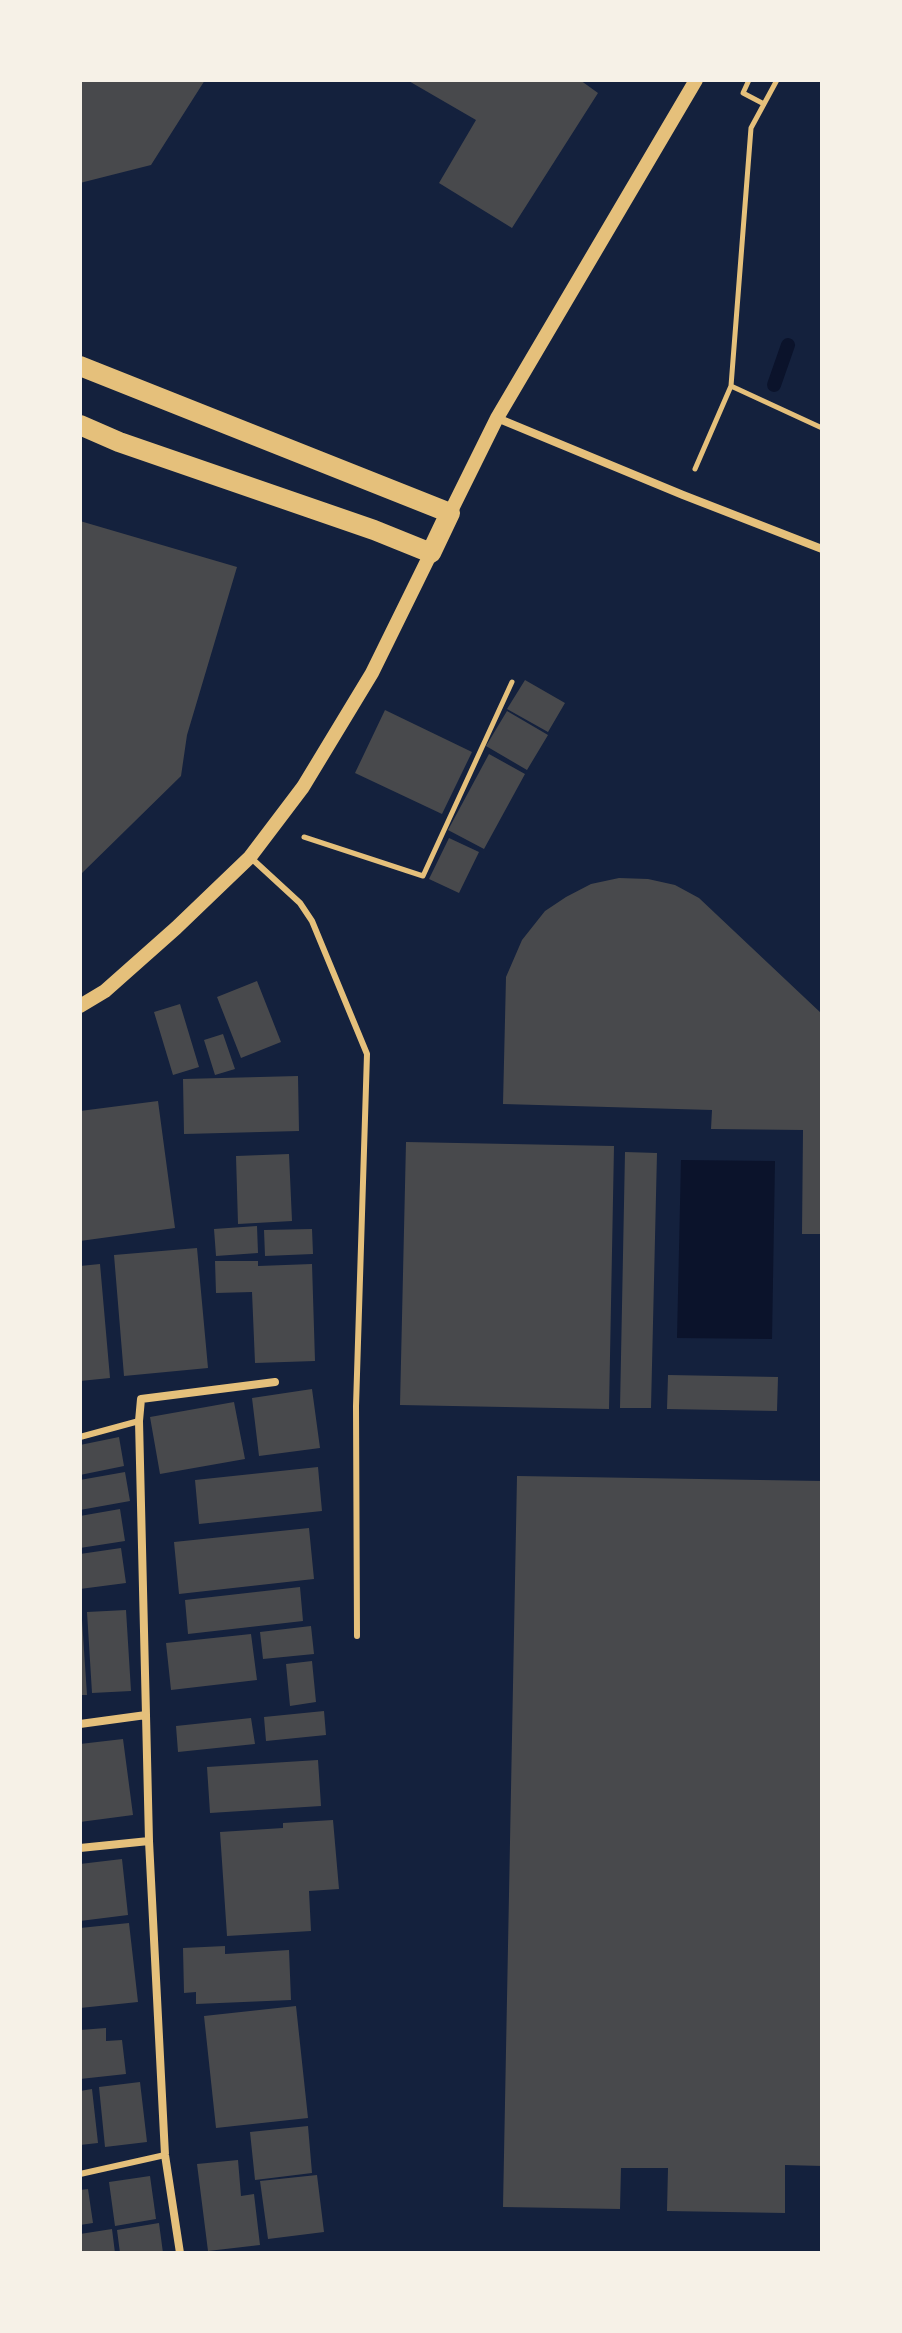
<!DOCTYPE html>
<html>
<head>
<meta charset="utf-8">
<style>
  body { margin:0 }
  #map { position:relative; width:902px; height:2333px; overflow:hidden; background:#14213d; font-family:Barlow,sans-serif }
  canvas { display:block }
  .frame { position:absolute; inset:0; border:82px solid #f6f1e7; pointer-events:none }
</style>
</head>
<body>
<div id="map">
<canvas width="902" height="2333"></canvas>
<div class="frame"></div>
</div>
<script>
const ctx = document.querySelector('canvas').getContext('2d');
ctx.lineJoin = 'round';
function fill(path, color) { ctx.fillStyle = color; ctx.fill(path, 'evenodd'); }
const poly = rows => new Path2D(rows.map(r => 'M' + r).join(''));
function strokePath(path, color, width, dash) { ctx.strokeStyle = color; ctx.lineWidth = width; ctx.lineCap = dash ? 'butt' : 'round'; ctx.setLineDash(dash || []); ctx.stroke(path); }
fill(poly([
  [681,1160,775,1161,772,1339,677,1338]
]), '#0b132b');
strokePath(poly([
  [774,385,788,345]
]), '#0b132b', 14);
fill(poly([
  [80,80,205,80,151,165,80,183],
  [407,80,580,80,598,93,512,228,439,183,476,120],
  [80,521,237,567,187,735,181,776,80,875],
  [525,680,565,703,548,732,507,709],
  [385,710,472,752,442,814,355,773],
  [507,711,548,735,527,770,486,746],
  [489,754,525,774,484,849,448,830],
  [449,838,479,852,459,893,429,879],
  [619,878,648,879,675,885,699,898,822,1014,822,1234,802,1234,803,1130,711,1129,712,1110,503,1104,506,977,522,940,545,911,566,897,591,884],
  [257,981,281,1042,241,1058,217,997],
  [180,1004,199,1067,173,1075,154,1012],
  [223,1034,235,1069,215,1075,204,1040],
  [298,1076,299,1131,184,1134,183,1079],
  [158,1101,175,1228,80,1241,80,1111],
  [406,1142,614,1146,609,1409,400,1405],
  [625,1152,657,1153,651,1408,620,1408],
  [289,1154,292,1221,238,1224,236,1156],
  [257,1226,258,1253,216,1256,214,1229],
  [312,1229,313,1254,265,1256,264,1230],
  [197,1248,208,1368,124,1376,114,1255],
  [215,1261,258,1261,258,1266,312,1264,315,1361,255,1363,252,1292,216,1293],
  [100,1264,110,1378,80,1381,80,1266],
  [668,1375,778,1377,777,1411,667,1409],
  [312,1389,320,1448,259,1456,252,1398],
  [234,1402,245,1459,160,1474,150,1417],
  [119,1437,124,1466,80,1475,80,1445],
  [318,1467,322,1511,199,1524,195,1480],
  [125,1472,130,1501,80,1510,80,1480],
  [517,1476,822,1481,822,2166,785,2165,785,2213,667,2211,668,2168,621,2168,620,2209,503,2207],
  [120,1509,125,1541,80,1548,80,1516],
  [309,1528,314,1579,179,1594,174,1542],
  [121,1548,126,1583,80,1589,80,1554],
  [300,1587,303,1621,188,1634,185,1600],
  [126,1610,131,1691,92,1693,87,1612],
  [80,1620,82,1620,87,1695,80,1695],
  [311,1626,314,1654,263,1659,260,1632],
  [251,1634,257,1680,171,1690,166,1643],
  [312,1661,316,1702,290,1706,286,1664],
  [324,1711,326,1735,266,1741,264,1717],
  [251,1718,255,1744,178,1752,176,1726],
  [123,1739,133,1815,80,1822,80,1744],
  [318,1760,321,1806,210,1813,207,1767],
  [333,1820,339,1889,309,1891,311,1931,227,1936,220,1832,283,1828,283,1823],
  [122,1859,128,1915,80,1921,80,1864],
  [129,1923,138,2002,80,2008,80,1928],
  [225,1946,225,1954,289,1950,291,2000,196,2004,196,1992,184,1993,183,1948],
  [296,2006,308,2118,216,2128,204,2016],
  [106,2028,106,2041,122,2040,126,2074,80,2079,80,2030],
  [140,2082,147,2142,105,2147,99,2087],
  [92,2089,98,2143,80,2145,80,2091],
  [308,2126,312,2173,255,2180,250,2132],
  [238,2160,241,2196,254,2194,260,2245,208,2251,197,2164],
  [317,2175,324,2232,268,2239,260,2181],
  [150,2176,156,2219,115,2226,109,2182],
  [88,2189,93,2223,80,2225,80,2190],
  [159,2223,163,2253,120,2253,117,2230],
  [112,2229,115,2253,80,2253,80,2234]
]), '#48494c');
strokePath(poly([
  [749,80,743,93,764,104],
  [777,80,751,128,731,386,822,428],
  [695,469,731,386],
  [304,837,423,876,512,682]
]), '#e5c07b', 5);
strokePath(poly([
  [250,857,300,903,312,921,367,1054,356,1406,357,1636],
  [80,1437,139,1421],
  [80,2174,165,2155]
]), '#e5c07b', 6);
strokePath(poly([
  [497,418,683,495,822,549],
  [80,1724,146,1715],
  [80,1848,149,1841],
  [180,2253,165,2155,149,1841,139,1421,141,1399,275,1382]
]), '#e5c07b', 8);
strokePath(poly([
  [450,513,497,418,696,80],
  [80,1006,105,991,176,928,250,857,303,787,372,673,431,553]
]), '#e5c07b', 14);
strokePath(poly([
  [80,366,450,513,431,553,374,530,119,442,80,425]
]), '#e5c07b', 20);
</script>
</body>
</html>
